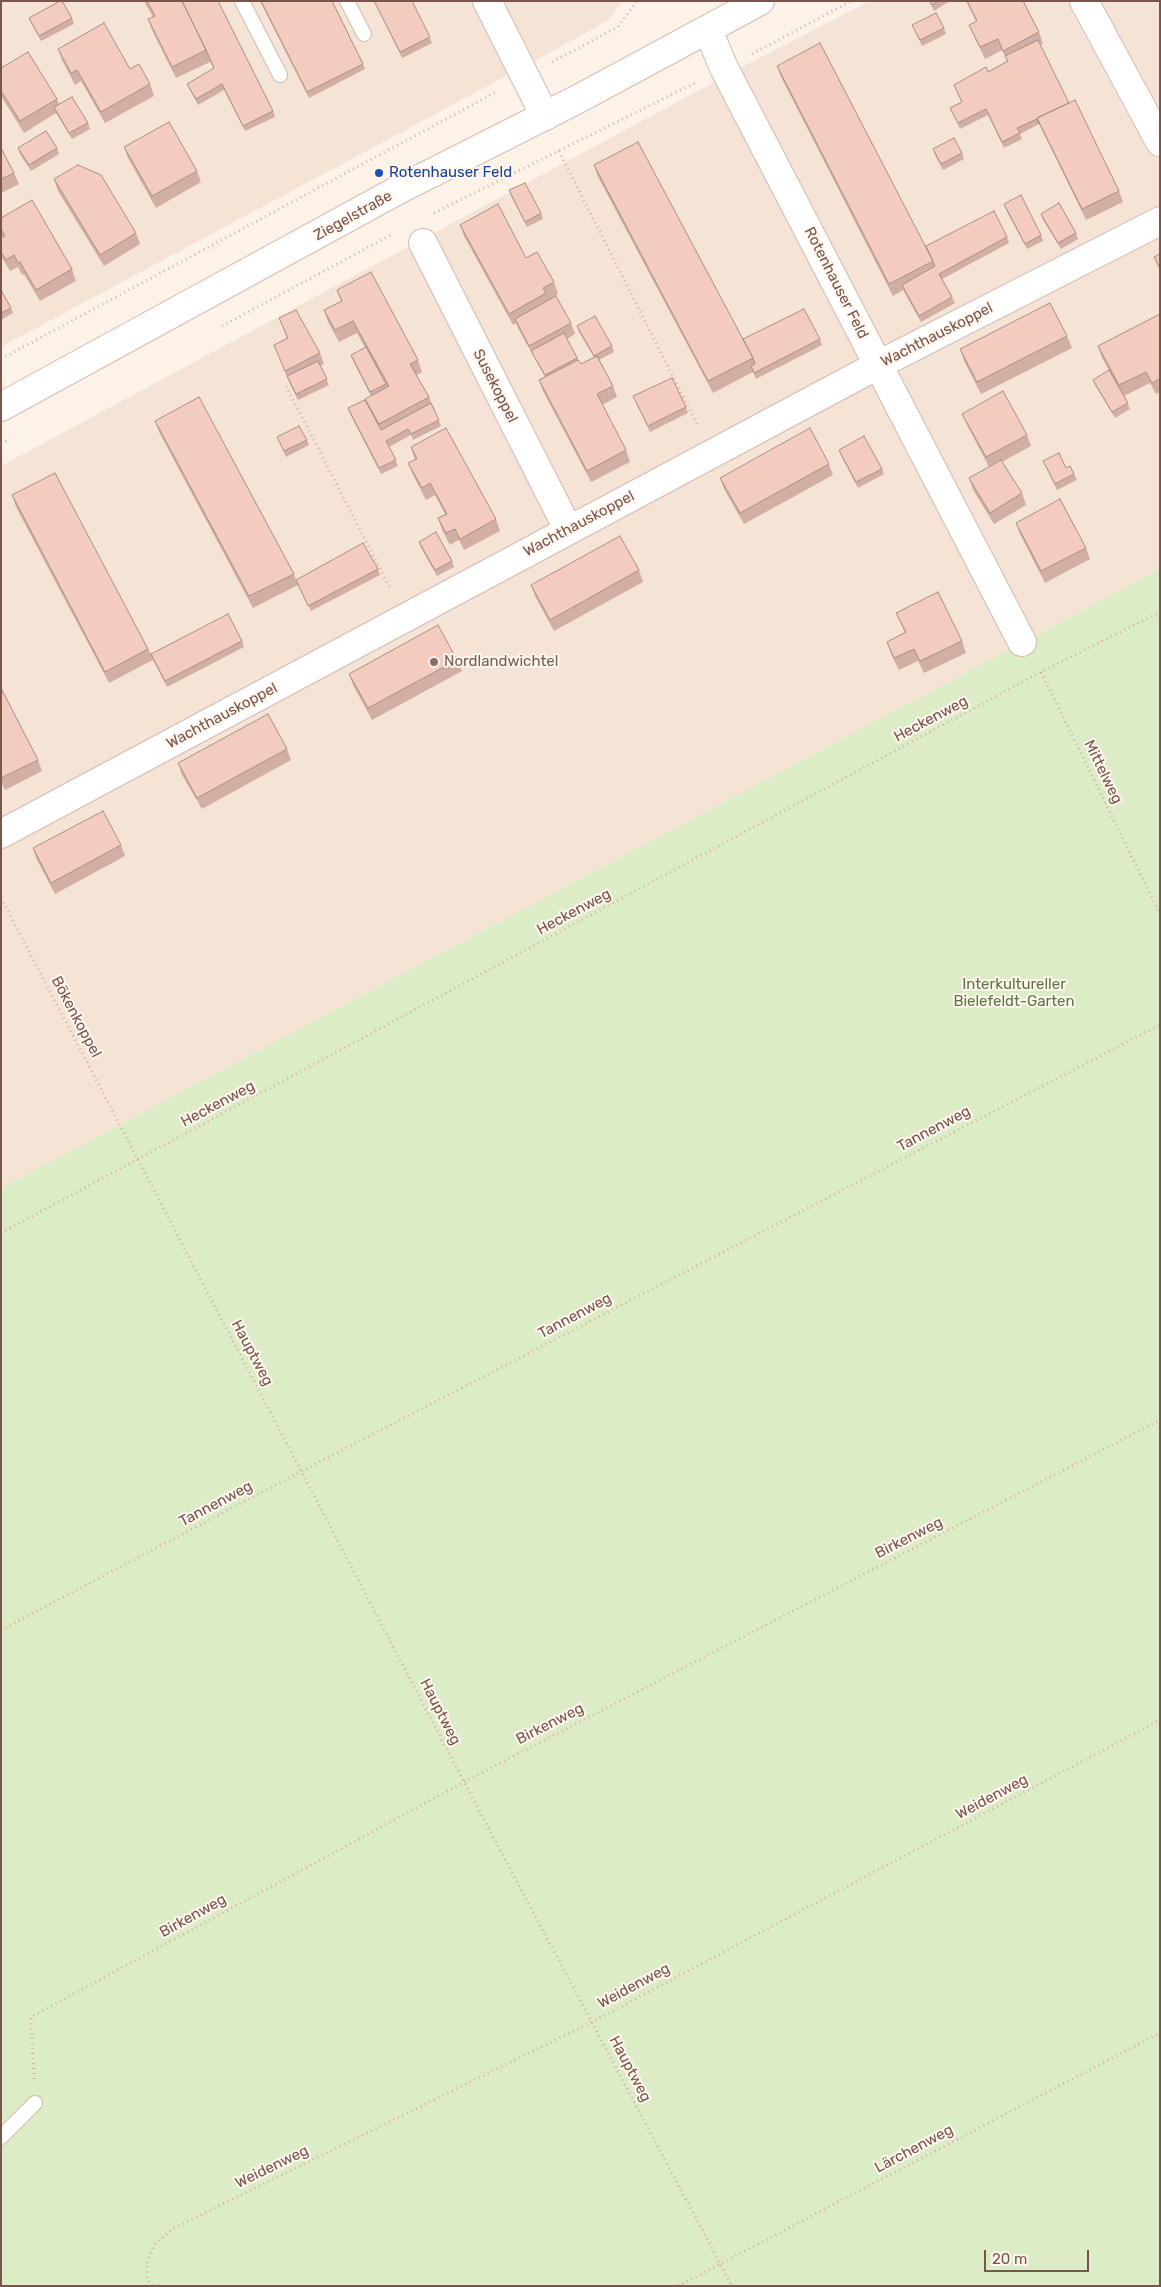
<!DOCTYPE html>
<html>
<head>
<meta charset="utf-8">
<style>
  body { margin:0 }
  #map { position:relative; width:1161px; height:2287px; overflow:hidden; background:#fdf2e8; font-family:Rubik,sans-serif }
  canvas { display:block }
  .frame { position:absolute; inset:0; border:2px solid #79554b; pointer-events:none }
  .scale { position:absolute; left:984px; top:2250px; width:105px; height:22px; box-sizing:border-box; border:2px solid #79554b; border-top:0; padding-left:6px; font-size:15px; line-height:18px; white-space:nowrap; color:#79554b; -webkit-text-stroke:4px #fff7ef; paint-order:stroke }
</style>
</head>
<body>
<div id="map">
<canvas width="1161" height="2287"></canvas>
<div class="frame"></div>
<div class="scale">20 m</div>
</div>
<script>
const ctx = document.querySelector('canvas').getContext('2d');
ctx.lineJoin = 'round';
function fill(path, color) { ctx.fillStyle = color; ctx.fill(path, 'evenodd'); }
const poly = rows => new Path2D(rows.map(r => 'M' + r).join(''));
function strokePath(path, color, width, dash) { ctx.strokeStyle = color; ctx.lineWidth = width; ctx.lineCap = dash ? 'butt' : 'round'; ctx.setLineDash(dash || []); ctx.stroke(path); }
function label(font, color, halo, rows, align = 'center') {
  ctx.font = font + ' Rubik,sans-serif'; ctx.lineWidth = 4; ctx.setLineDash([]); ctx.textBaseline = 'middle'; ctx.strokeStyle = halo; ctx.fillStyle = color; for (const [text, x, y, turn = 0] of rows) {
    ctx.save(); ctx.translate(x, y); ctx.rotate((+turn || 0) * Math.PI / 180); ctx.textAlign = isNaN(turn) ? turn : align; if (halo) ctx.strokeText(text, 0, 0); ctx.fillText(text, 0, 0); ctx.restore();
  }
}
fill(poly([
  [1,1,623,1,608,20,566,44,1,347],
  [870,1,1160,1,1160,569,1,1188,1,466,757,59]
]), '#f5e3d6');
fill(poly([
  [1160,569,1160,2286,1,2286,1,1188]
]), '#dbecc6');
const service = poly([
  [242,1,280,75],
  [347,1,364,34],
  [1,2137,35,2103]
]);
const minor = poly([
  [487,1,545,116],
  [1084,1,1160,142],
  [708,30,724,68,1022,642],
  [423,243,568,529],
  [1,834,878,365,1160,221]
]);
const secondary = poly([
  [1,407,400,189,578,99,760,1]
]);
strokePath(service, '#d3bab0', 16);
strokePath(minor, '#d3bab0', 30);
strokePath(secondary, '#d8bbb0', 30);
strokePath(poly([
  [752,54,851,1],
  [552,62,618,27,637,1],
  [559,151,698,426],
  [434,213,695,83],
  [222,326,391,235],
  [1,359,498,91],
  [286,386,391,590],
  [1,444,10,439],
  [1041,672,1160,914],
  [1,898,464,1782,732,2286],
  [1,1233,1041,672,1160,612],
  [1,1630,302,1471,1160,1025],
  [34,2079,31,2017,464,1782,1160,1420],
  [152,2286,147,2279,147,2263,154,2245,172,2229,592,2022,1160,1720],
  [678,2286,1160,2033]
]), '#d9afa2', 3, [1, 4]);
strokePath(service, '#fff', 14);
strokePath(minor, '#fff', 28);
strokePath(secondary, '#fff', 28);
fill(poly([
  [144,1,218,1,273,111,275,117,245,131,224,90,198,105,190,90,187,84,214,69,210,62,176,78,152,30,148,19,153,17],
  [260,1,332,1,363,64,365,69,309,98],
  [374,1,412,1,432,43,402,58],
  [929,1,950,1,934,11],
  [966,1,1023,1,1039,32,1043,44,1040,45,1069,103,1119,191,1123,202,1086,220,1039,124,1020,134,1022,139,1004,148,988,115,960,129,950,108,962,102,954,85,988,72,1007,61,1002,50,985,59,974,36,969,25,976,21],
  [29,18,72,18,74,24,41,41,31,23],
  [912,25,944,28,946,34,922,46],
  [58,49,130,69,150,84,154,96,105,123,81,81,75,85,62,60],
  [777,66,926,246,1007,237,1009,243,942,279,952,297,955,303,921,322,903,290,893,296,781,77],
  [1,68,57,99,59,104,88,123,90,129,72,139,56,113,24,133,1,96],
  [124,147,197,171,201,182,156,208,128,158],
  [1,148,14,173,19,184,1,193],
  [18,148,57,148,59,154,31,171,20,154],
  [933,149,962,153,964,159,943,170,935,155],
  [594,165,743,339,820,339,822,345,756,379,753,372,713,393,598,177],
  [54,179,136,233,140,244,104,266,58,191],
  [509,190,541,213,543,219,527,227,511,196],
  [1004,204,1041,235,1043,241,1027,249,1006,210],
  [1041,214,1076,233,1078,239,1061,249,1043,220],
  [1,218,72,269,76,281,40,301,24,274,22,275,18,267,10,271,1,256,1,238,3,237,1,233],
  [460,225,526,258,554,282,558,294,548,300,571,323,575,334,567,339,581,364,594,357,579,332,577,326,612,346,614,352,599,360,613,386,617,397,602,405,626,450,630,462,591,482,543,391,539,380,545,377,519,330,516,323,513,325,464,236],
  [1160,254,1160,271,1154,257],
  [1,290,11,308,13,313,1,320],
  [337,290,418,360,422,372,416,375,429,397,441,426,413,440,411,435,389,447,398,466,381,474,350,414,348,408,365,400,371,396,353,361,351,355,365,348,357,333,339,342,328,322,324,310,341,301],
  [1160,314,1160,392,1156,394,1150,383,1124,396,1130,409,1115,418,1095,385,1093,380,1109,370,1102,358,1098,346],
  [279,318,320,353,324,364,320,366,329,385,298,400,289,382,274,345,287,338],
  [1067,336,1072,348,981,394,964,361,960,349],
  [633,396,686,407,688,413,650,432],
  [962,414,1027,435,1031,446,1002,462,1022,493,1026,505,994,524,973,490,969,478,989,467,967,425],
  [155,421,294,574,296,580,378,569,380,575,311,611,298,585,253,608,159,432],
  [277,437,307,440,309,445,286,457],
  [411,447,496,519,500,531,464,550,459,540,450,545,442,530,438,518,445,514,435,495,426,500,413,475,408,463,415,460],
  [839,450,882,469,884,474,858,488,841,456],
  [1043,461,1066,468,1074,474,1077,480,1057,490],
  [829,464,833,475,744,524,724,489,720,478],
  [12,495,148,649,151,654,242,641,244,647,167,687,153,660,109,683,16,507],
  [1016,523,1086,548,1090,559,1045,583,1020,534],
  [419,542,452,561,454,567,437,576,421,548],
  [639,570,643,582,554,631,535,596,531,585],
  [896,613,962,641,966,653,924,673,918,661,899,670,891,654,887,642,905,633],
  [457,660,462,671,372,720,353,685,349,674],
  [1,688,38,760,42,771,5,790,1,782],
  [287,749,291,760,202,809,182,775,178,763],
  [121,845,125,856,55,894,37,860,33,848]
]), '#d1afa4');
const building = poly([
  [60,1,62,1,72,18,39,36,29,18,60,1],
  [147,1,182,1,206,50,172,67,148,19,155,16,147,1],
  [182,1,218,1,273,111,243,126,222,84,196,99,187,84,214,68,206,50,182,1],
  [261,1,332,1,363,64,307,92,261,1],
  [374,1,412,1,430,37,400,52,374,1],
  [930,1,938,1,932,5,930,1],
  [967,1,1023,1,1039,32,1003,51,998,39,980,47,969,25,977,21,967,1],
  [936,13,944,28,920,40,912,25,936,13],
  [104,23,130,69,139,64,150,84,101,112,77,70,71,73,58,49,104,23],
  [1038,40,1069,103,1037,118,1039,124,1037,119,1017,128,1020,133,1002,142,986,109,958,123,950,108,962,102,954,85,986,67,988,72,1008,61,1005,56,1038,40],
  [820,43,933,261,889,284,777,66,820,43],
  [28,52,57,99,20,121,1,91,1,68,28,52],
  [72,97,88,123,69,133,54,107,72,97],
  [1075,100,1119,191,1082,209,1037,118,1075,100],
  [169,122,197,171,152,196,124,147,169,122],
  [46,131,57,148,29,165,18,148,46,131],
  [954,138,962,153,941,164,933,149,954,138],
  [638,142,753,358,708,381,594,165,638,142],
  [1,148,14,173,1,179,1,148],
  [78,165,101,175,136,233,100,255,54,179,78,165],
  [525,183,541,213,525,222,509,190,525,183],
  [1021,195,1041,235,1025,244,1004,204,1021,195],
  [32,200,72,269,36,290,20,262,18,263,14,255,6,260,1,252,1,238,5,236,1,229,1,218,32,200],
  [1059,203,1076,233,1058,243,1041,214,1059,203],
  [498,204,526,258,537,252,554,282,543,288,546,293,509,314,460,225,498,204],
  [994,211,1007,237,939,274,952,297,919,316,902,285,935,266,926,246,994,211],
  [1160,254,1160,268,1154,257,1160,254],
  [371,272,418,360,410,364,429,397,379,424,365,399,389,386,353,321,335,330,324,310,342,301,337,290,371,272],
  [1,290,11,308,1,313,1,290],
  [556,296,571,323,529,346,515,319,556,296],
  [1050,303,1067,336,977,382,960,349,1050,303],
  [804,309,820,339,754,373,751,366,755,364,753,358,743,339,804,309],
  [296,310,320,353,285,371,274,345,288,338,279,318,296,310],
  [1160,314,1160,379,1152,383,1146,372,1119,385,1098,346,1160,314],
  [595,316,612,346,594,356,577,326,595,316],
  [564,333,577,358,545,375,531,351,564,333],
  [366,347,386,384,370,392,351,355,366,347],
  [597,356,613,386,597,394,626,450,587,471,539,380,578,360,581,364,597,356],
  [318,361,327,379,296,394,287,376,318,361],
  [1109,370,1128,403,1112,412,1093,380,1109,370],
  [672,378,686,407,648,426,633,396,672,378],
  [1003,391,1027,435,986,457,962,414,1003,391],
  [199,397,294,574,249,596,155,421,199,397],
  [365,400,381,430,431,403,439,420,411,434,408,429,386,441,396,460,379,468,348,408,365,400],
  [299,426,307,440,284,451,277,437,299,426],
  [446,428,496,519,460,539,455,529,446,533,438,518,447,514,430,483,422,488,408,463,417,459,411,447,446,428],
  [810,428,829,464,740,513,720,478,810,428],
  [864,436,882,469,856,482,839,450,864,436],
  [1059,453,1066,468,1070,466,1074,474,1055,484,1043,461,1059,453],
  [1001,460,1022,493,990,513,969,478,1001,460],
  [55,473,148,649,105,672,12,495,55,473],
  [1060,499,1086,548,1041,571,1016,523,1060,499],
  [436,532,452,561,435,570,419,542,436,532],
  [620,536,639,570,550,620,531,585,620,536],
  [363,543,378,569,308,606,296,580,363,543],
  [938,592,962,641,920,661,914,649,894,658,887,642,906,632,896,613,938,592],
  [228,614,242,641,165,681,151,654,228,614],
  [438,625,457,660,368,708,349,674,438,625],
  [1,688,38,760,1,778,1,688],
  [268,714,287,749,197,798,178,763,268,714],
  [103,811,121,845,51,883,33,848,103,811]
]);
fill(building, '#f3ccbf');
strokePath(building, '#aa8f86', 1);
for (const [x, y, r, color] of [
  [379,173,5,"#1a4fb4"],
  [434,662,5,"#8d6e63"]
]) { const dot = new Path2D(); dot.arc(x, y, r, 0, 2 * Math.PI); ctx.fillStyle = color; ctx.fill(dot); strokePath(dot, '#fff7ef', 2); }
label('15px', '#164399', '#fff7ef', [
  ["Rotenhauser Feld",389,173]
], 'left');
label('15px', '#79554b', '#fff7ef', [
  ["Ziegelstraße",353,216,-29],
  ["Rotenhauser Feld",836,283,63],
  ["Wachthauskoppel",937,335,-27],
  ["Susekoppel",495,386,63],
  ["Wachthauskoppel",579,524,-28],
  ["Wachthauskoppel",222,716,-28],
  ["Heckenweg",931,719,-28],
  ["Mittelweg",1103,772,64],
  ["Heckenweg",574,912,-28],
  ["Bökenkoppel",76,1017,62],
  ["Heckenweg",218,1104,-28],
  ["Tannenweg",934,1129,-28],
  ["Tannenweg",575,1316,-28],
  ["Hauptweg",252,1353,62],
  ["Tannenweg",216,1504,-28],
  ["Birkenweg",909,1538,-27],
  ["Hauptweg",440,1712,63],
  ["Birkenweg",550,1724,-27],
  ["Weidenweg",992,1797,-28],
  ["Birkenweg",193,1916,-29],
  ["Weidenweg",634,1986,-28],
  ["Hauptweg",630,2069,62],
  ["Lärchenweg",914,2149,-28],
  ["Weidenweg",272,2167,-26]
]);
label('15px', '#785e54', '#fff7ef', [
  ["Nordlandwichtel",444,662]
], 'left');
label('15px', '#587940', '#fff7ef', [
  ["Interkultureller",1014,985],
  ["Bielefeldt-Garten",1014,1002]
]);
</script>
</body>
</html>
